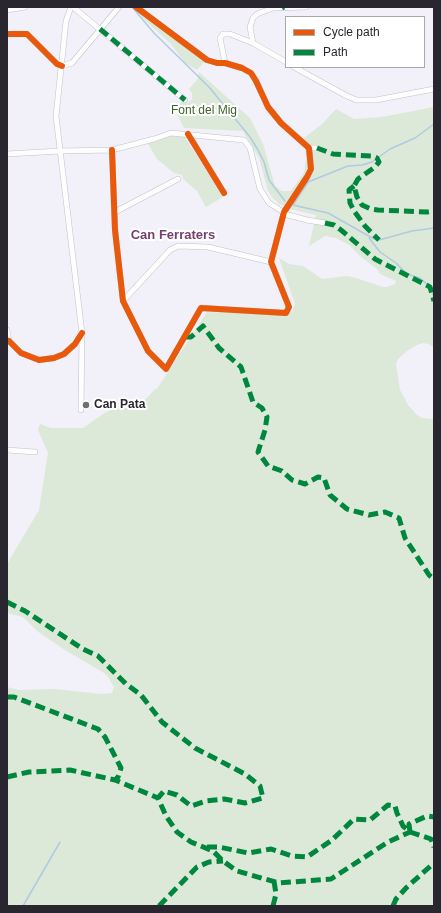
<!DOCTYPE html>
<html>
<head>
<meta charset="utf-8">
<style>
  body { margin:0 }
  #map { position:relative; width:441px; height:913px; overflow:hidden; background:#f2f0f8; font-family:Arial,sans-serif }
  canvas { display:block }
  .frame { position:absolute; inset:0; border:8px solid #29262f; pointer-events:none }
  .legend { position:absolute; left:285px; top:16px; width:140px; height:52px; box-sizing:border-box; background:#fff; border:1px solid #a9a8ac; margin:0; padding:5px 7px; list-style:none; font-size:12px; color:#29262f }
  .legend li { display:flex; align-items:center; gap:8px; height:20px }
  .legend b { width:20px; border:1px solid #a9a8ac }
</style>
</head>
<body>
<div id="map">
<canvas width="441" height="913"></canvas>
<div class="frame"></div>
<ul class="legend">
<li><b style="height:5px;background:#e8590c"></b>Cycle path</li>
<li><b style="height:5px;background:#00873e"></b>Path</li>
</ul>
</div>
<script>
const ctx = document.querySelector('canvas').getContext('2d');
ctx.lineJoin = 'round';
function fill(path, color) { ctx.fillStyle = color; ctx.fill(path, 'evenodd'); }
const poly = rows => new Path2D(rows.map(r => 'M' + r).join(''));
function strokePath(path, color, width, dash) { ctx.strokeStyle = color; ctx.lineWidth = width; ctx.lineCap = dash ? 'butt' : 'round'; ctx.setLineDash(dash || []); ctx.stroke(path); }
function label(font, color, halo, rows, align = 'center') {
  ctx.font = font + ' Arial,sans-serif'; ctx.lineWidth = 4; ctx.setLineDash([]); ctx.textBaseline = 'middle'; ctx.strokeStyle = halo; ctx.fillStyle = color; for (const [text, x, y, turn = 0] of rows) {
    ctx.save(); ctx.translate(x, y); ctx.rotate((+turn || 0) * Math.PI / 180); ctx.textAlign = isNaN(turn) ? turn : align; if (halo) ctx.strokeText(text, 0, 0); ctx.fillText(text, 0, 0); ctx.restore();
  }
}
fill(poly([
  [131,7,135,7,206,60,197,70,185,63,171,44,135,11],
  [199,72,250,118,263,144,275,186,282,191,291,191,304,173,306,159,304,138,321,125,336,109,354,119,382,117,434,107,434,348,429,344,423,343,417,345,407,351,398,359,396,364,400,390,408,405,417,415,422,418,434,419,434,906,7,906,7,687,19,690,54,689,101,694,112,693,114,687,108,677,104,673,65,650,37,631,23,617,7,613,7,564,39,510,48,453,38,430,40,424,51,428,83,428,106,412,117,408,128,408,144,400,148,397,155,389,157,389,207,312,283,315,284,311,292,312,295,304,279,258,289,264,303,266,322,279,347,276,356,278,383,287,387,287,395,284,396,281,380,274,377,269,361,257,349,245,336,238,325,236,309,246,316,215,294,210,279,204,272,197,268,191,259,158,243,131,184,128,177,114,178,106,181,102,187,103,192,100,192,93,189,89,197,80],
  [172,136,185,137,223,197,206,207,197,191,183,179,182,175,174,173,157,159,148,144]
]), '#dce9d8');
strokePath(poly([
  [132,7,154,33,209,87,250,137,258,150,264,162,269,180,285,201],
  [293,205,308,182,348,166,362,165,372,162,390,149,415,138,434,124],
  [293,205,328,213,374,239,379,240,412,231,434,228],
  [369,238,380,252,396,263,407,274,420,278,430,287,434,297],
  [23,906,60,842]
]), '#b0cae4', 1.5);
const street = poly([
  [71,7,66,21,56,116,82,333,81,410],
  [73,7,185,100],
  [136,7,207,60,217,63,225,63,242,68,251,73,256,81,268,107,281,123,309,148],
  [7,10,25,7],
  [7,34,27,34,57,64,62,66],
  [253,43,250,27,253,18,257,14,273,8,306,7],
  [225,63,220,38,223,34,230,34,253,43,286,62],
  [62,66,72,63,119,7],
  [294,67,345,95,356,100,376,100,434,89],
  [188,134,224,193],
  [309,148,317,148],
  [112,150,115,230,123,301,148,351,166,369,201,308,286,313,289,307,271,262,284,212,307,177,311,169,309,148],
  [7,154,60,151,112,150,154,139,171,133,244,140,250,148,260,189,269,203,288,215,307,220,325,223],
  [115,212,178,179],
  [123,301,170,250,178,246,208,247,271,262],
  [7,330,9,341],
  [9,341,21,353,39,360,54,358,64,354,75,344,82,334],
  [7,450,35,452]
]);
strokePath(street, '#c3c1c9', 6);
strokePath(street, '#fdfdfe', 5);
strokePath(poly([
  [282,8,284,7],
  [100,29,185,100],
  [317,148,333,154,372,156,377,158,379,162,375,167,358,179,354,186,357,197,362,205,371,209,378,210,427,212,434,211],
  [354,186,349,190,350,203,354,211,365,226,379,240],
  [325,223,334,225,341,230,375,259,430,287,434,301],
  [185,337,191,337,203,326,219,348,241,367,253,402,262,408,267,417,265,430,258,452,268,466,282,471,292,480,305,484,318,477,324,478,330,495,347,509,369,515,385,512,399,518,405,538,429,575,434,579],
  [7,602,25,611,83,649,98,656,126,684,141,695,162,722,195,748,245,774,260,786,263,798,245,803,224,799,206,801,191,806,177,795,164,791,158,798,166,816,177,832,191,842,213,851,223,861,237,871,279,883,331,879,388,842,410,832],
  [7,697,14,697,98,729,105,737,121,768,118,777,115,780],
  [7,777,29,772,70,770,115,780,158,798],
  [410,832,409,824,427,816,434,817],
  [207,847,219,847,248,853,271,849,292,856,307,857,332,840,354,819,370,820,388,805,395,806,397,813,403,826,410,832,431,839,434,847],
  [159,906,197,867,209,862,223,861],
  [273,906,276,894,274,881],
  [393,906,396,899,407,887,434,863]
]), '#00873e', 5, [10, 5]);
strokePath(poly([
  [7,34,27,34,57,64,62,66],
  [188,134,224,193],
  [112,150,115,230,123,301,148,351,166,369,201,308,286,313,289,307,271,262,284,212,307,177,311,169,309,148,281,123,268,107,256,81,251,73,242,68,225,63,217,63,207,60,136,7],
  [9,341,21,353,39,360,54,358,64,354,75,344,82,333]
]), '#e8590c', 6);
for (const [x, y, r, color] of [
  [86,405,4,"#6f6d75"]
]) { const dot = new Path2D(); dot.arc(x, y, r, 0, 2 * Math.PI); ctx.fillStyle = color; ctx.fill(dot); strokePath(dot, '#fff', 1.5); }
label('12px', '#40632b', '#fff', [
  ["Font del Mig",204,111]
]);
label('bold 12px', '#29262f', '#fff', [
  ["Can Pata",94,405]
], 'left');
label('bold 13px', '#753f6e', '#fff', [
  ["Can Ferraters",173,235]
]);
</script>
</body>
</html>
